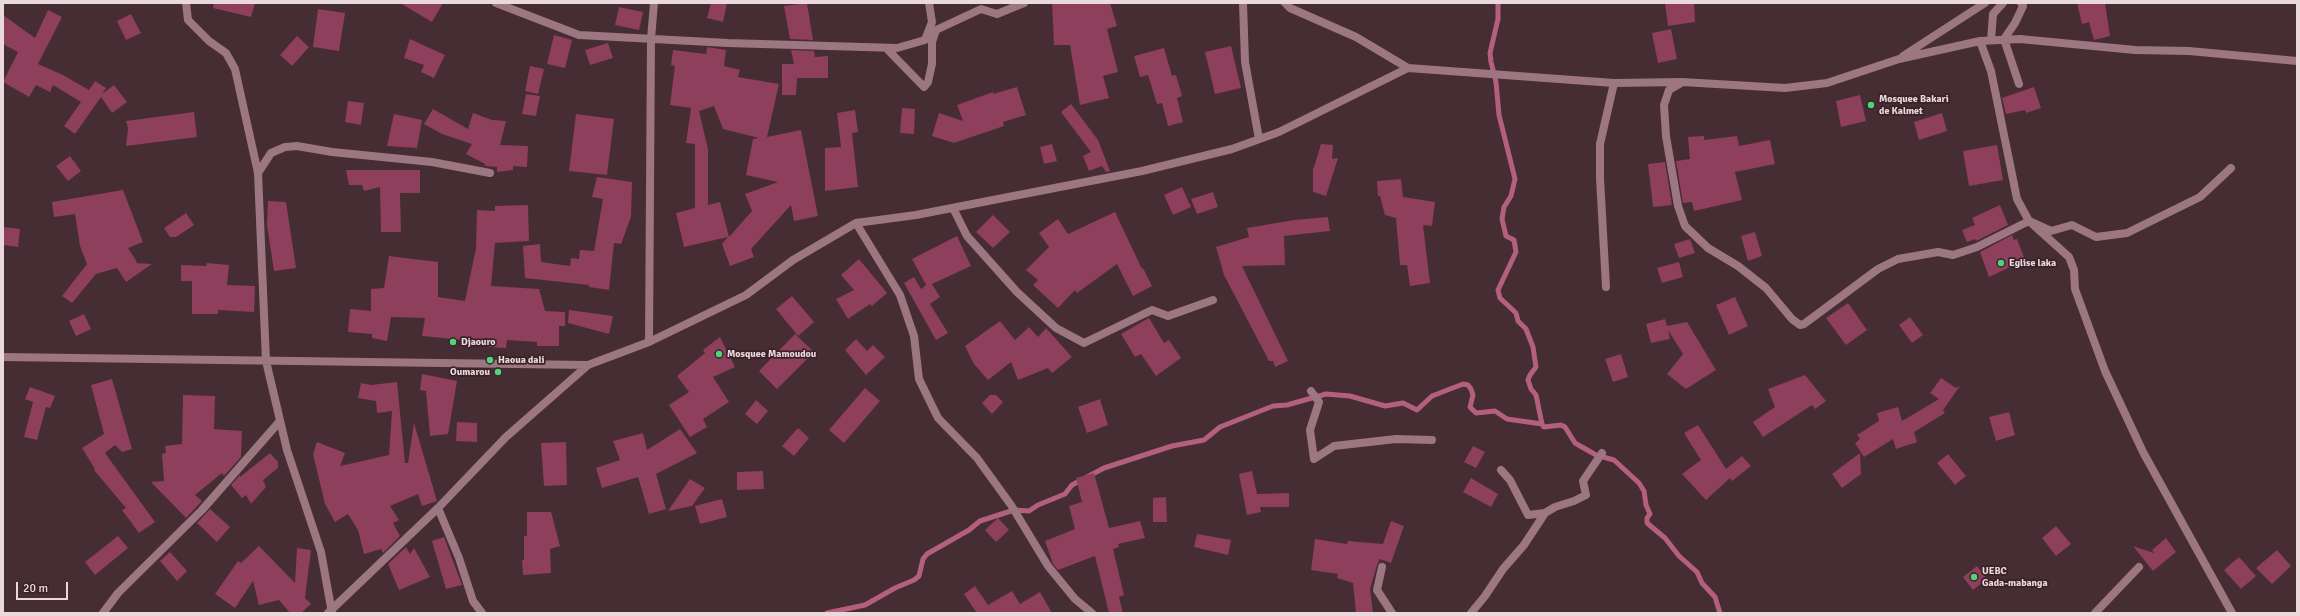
<!DOCTYPE html>
<html>
<head>
<meta charset="utf-8">
<style>
  body { margin:0 }
  #map { position:relative; width:2300px; height:616px; overflow:hidden; background:#462c33; font-family:Signika,sans-serif }
  canvas { display:block }
  .frame { position:absolute; inset:0; border:4px solid #e9d8dc; pointer-events:none }
  .scale { position:absolute; left:16px; top:582px; width:52px; height:18px; box-sizing:border-box; border:2px solid #e9d8dc; border-top:0; padding-left:5px; font-size:12px; line-height:14px; white-space:nowrap; color:#e9d8dc; -webkit-text-stroke:3px #3b2229; paint-order:stroke }
</style>
</head>
<body>
<div id="map">
<canvas width="2300" height="616"></canvas>
<div class="frame"></div>
<div class="scale">20 m</div>
</div>
<script>
const ctx = document.querySelector('canvas').getContext('2d');
ctx.lineJoin = 'round';
const poly = rows => new Path2D(rows.map(r => 'M' + r).join(''));
function strokePath(path, color, width, dash) { ctx.strokeStyle = color; ctx.lineWidth = width; ctx.lineCap = dash ? 'butt' : 'round'; ctx.setLineDash(dash || []); ctx.stroke(path); }
function fill(path, color) { ctx.fillStyle = color; ctx.fill(path, 'evenodd'); }
function label(font, color, halo, rows, align = 'center') {
  ctx.font = font + ' Signika,sans-serif'; ctx.lineWidth = 3.5; ctx.setLineDash([]); ctx.textBaseline = 'middle'; ctx.strokeStyle = halo; ctx.fillStyle = color; for (const [text, x, y, turn = 0] of rows) {
    ctx.save(); ctx.translate(x, y); ctx.rotate((+turn || 0) * Math.PI / 180); ctx.textAlign = isNaN(turn) ? turn : align; if (halo) ctx.strokeText(text, 0, 0); ctx.fillText(text, 0, 0); ctx.restore();
  }
}
strokePath(poly([
  [1498,3,1498,19,1490,53,1491,62,1496,82,1499,115,1515,179,1511,196,1504,207,1502,219,1506,236,1514,240,1516,252,1498,290,1500,298,1516,313,1518,321,1526,329,1533,347,1536,367,1530,375,1528,380,1531,389,1536,395,1542,424,1544,427,1561,425,1565,427,1575,443,1596,455,1614,460,1639,483,1644,491,1646,505,1650,514,1647,518,1647,523,1665,538,1679,556,1697,572,1702,583,1715,597,1720,613],
  [827,613,865,605,895,588,914,580,919,576,923,559,927,554,969,530,980,521,1014,510,1029,511,1038,505,1065,494,1072,485,1104,468,1172,446,1204,440,1220,427,1273,406,1287,405,1326,394,1350,396,1385,406,1403,403,1417,410,1432,396,1463,384,1468,385,1471,389,1473,395,1470,407,1476,413,1495,411,1507,419,1542,424]
]), '#b3607c', 5);
fill(poly([
  [214,3,255,3,251,17,213,8],
  [400,3,443,3,432,22],
  [711,3,727,3,723,22,707,18],
  [807,3,813,40,790,39,784,6],
  [1052,3,1110,3,1117,26,1107,29,1118,72,1103,76,1109,98,1080,105,1070,45,1054,45],
  [1665,3,1694,3,1695,22,1668,26],
  [2077,3,2105,3,2110,36,2094,40,2089,22,2082,24],
  [619,7,643,12,639,30,615,25],
  [318,9,345,13,339,51,313,47],
  [48,10,62,17,38,64,63,75,89,90,95,81,106,88,102,94,114,85,127,102,112,113,101,97,75,134,64,126,81,102,53,85,50,92,36,85,29,97,3,82,18,52,3,44,3,15,35,38],
  [131,14,141,33,126,40,117,21],
  [1671,29,1677,59,1658,63,1652,33],
  [554,35,572,40,565,68,547,64],
  [297,36,309,47,292,66,280,55],
  [410,39,445,55,434,78,421,72,424,65,404,58],
  [608,43,613,58,590,65,585,50],
  [1231,46,1241,88,1215,94,1205,52],
  [707,47,726,50,724,66,740,70,738,77,779,84,767,137,801,130,818,216,794,221,791,205,751,249,754,257,730,266,722,244,728,237,684,247,676,213,695,208,695,144,686,143,691,108,670,105,675,66,671,65,673,50,706,54],
  [714,106,723,129,759,138,753,139,746,175,778,182,745,194,752,211,729,237,720,202,708,205,708,149,699,111],
  [1164,48,1172,76,1176,75,1182,96,1177,98,1183,122,1168,126,1162,103,1157,104,1148,75,1140,77,1134,56],
  [791,50,814,51,815,57,828,56,828,78,797,78,796,95,782,95,782,64,794,64],
  [530,66,544,69,538,94,525,91],
  [1017,87,1026,115,1003,122,1004,126,954,143,932,136,939,113,963,121,957,105,993,92,993,94],
  [2034,87,2041,108,2026,113,2025,110,2006,114,2002,98],
  [526,94,540,96,536,116,522,114],
  [1860,95,1866,121,1841,127,1836,101],
  [348,101,364,103,361,125,345,122],
  [1071,104,1098,140,1110,171,1106,172,1102,166,1089,171,1083,156,1091,152,1061,112],
  [902,108,915,109,914,134,900,133],
  [433,109,468,129,473,113,492,120,506,121,500,145,528,146,527,167,513,166,513,170,497,172,497,167,485,166,485,164,466,154,472,144,442,134,424,124],
  [855,110,858,132,852,133,858,187,825,191,825,148,841,147,837,113],
  [194,112,197,137,126,146,128,128,126,121],
  [1942,113,1947,131,1919,140,1914,122],
  [394,114,422,120,417,148,387,146],
  [576,114,614,119,607,175,569,171],
  [1704,136,1704,140,1737,136,1739,146,1770,140,1775,164,1735,172,1742,200,1694,211,1692,202,1683,203,1676,161,1690,159,1688,137],
  [1052,144,1057,161,1044,164,1040,147],
  [1321,144,1333,145,1332,159,1338,158,1326,196,1313,192,1313,170],
  [1997,145,2003,180,1969,186,1963,151],
  [70,156,81,171,68,181,56,166],
  [1665,162,1672,205,1653,207,1648,164],
  [346,170,420,170,420,193,400,193,401,232,381,232,380,187,364,191,362,185,349,185],
  [597,177,632,182,631,217,621,244,614,243,609,290,589,287,589,285,525,278,523,246,540,244,541,262,570,266,571,258,579,259,580,250,594,251,603,199,592,197],
  [1401,179,1403,197,1435,202,1432,226,1423,225,1430,283,1410,286,1407,265,1400,265,1396,218,1385,215,1380,196,1378,196,1377,181],
  [1182,187,1191,207,1173,215,1164,195],
  [123,190,143,242,128,248,137,262,136,263,152,264,126,282,117,268,96,274,72,303,62,296,87,264,80,246,75,214,54,217,52,202],
  [1213,192,1218,207,1197,214,1191,199],
  [268,201,286,202,296,268,274,271,267,225],
  [528,205,529,241,495,243,491,286,539,289,545,311,565,312,565,326,559,326,559,346,537,346,537,342,507,340,506,348,490,347,473,344,473,341,422,336,425,318,391,317,387,341,372,338,372,334,348,332,350,309,371,311,371,289,384,288,389,256,438,262,438,297,465,301,476,248,477,210,495,211,495,206],
  [2000,205,2008,225,1976,241,1975,239,1967,242,1962,230,1975,225,1972,218],
  [1115,212,1142,269,1143,268,1152,286,1133,296,1117,264,1077,293,1075,290,1058,308,1033,285,1038,280,1026,270,1049,247,1039,233,1058,219,1068,234],
  [186,213,194,225,176,237,170,237,164,228],
  [993,215,1010,232,993,248,976,232],
  [1328,217,1330,231,1284,236,1285,265,1242,266,1288,361,1275,367,1273,361,1269,361,1224,275,1216,247,1249,237,1247,228,1294,220],
  [3,227,20,229,18,247,3,245],
  [1755,232,1762,256,1748,261,1741,236],
  [2012,235,2014,240,2017,239,2025,260,1989,277,1980,252],
  [957,236,971,266,932,284,940,297,930,304,948,333,936,340,904,283,914,277,921,289,926,285,912,259],
  [1690,239,1695,253,1679,258,1674,244],
  [859,259,887,293,872,306,870,304,848,319,836,299,854,290,841,275],
  [1679,262,1683,277,1662,283,1657,268],
  [207,263,229,265,227,285,255,286,254,312,218,310,218,314,192,314,192,281,181,281,181,265,206,266],
  [792,296,814,322,798,336,776,309],
  [1735,297,1748,326,1729,335,1716,305],
  [1848,303,1867,330,1846,345,1826,318],
  [569,310,613,316,609,334,568,323],
  [84,314,91,329,76,336,69,321],
  [1910,317,1923,335,1912,343,1899,325],
  [1149,318,1164,343,1169,340,1181,358,1156,376,1141,354,1135,357,1121,334],
  [1665,319,1667,326,1687,322,1716,370,1686,389,1667,374,1683,354,1668,330,1670,339,1651,343,1646,324],
  [1000,321,1015,340,1029,327,1038,337,1046,328,1072,357,1052,373,1048,368,1018,380,1011,362,988,380,974,364,965,346],
  [795,334,814,352,777,389,759,371],
  [720,337,735,367,713,377,729,402,703,419,707,427,690,437,669,405,689,392,677,376,705,353,703,350],
  [856,339,867,351,873,345,885,357,866,375,845,350],
  [1621,354,1628,377,1613,382,1605,359],
  [422,374,457,381,448,434,430,436,426,391,420,390],
  [1805,375,1826,401,1815,409,1812,405,1763,437,1753,422,1775,407,1768,389],
  [1941,378,1956,388,1960,386,1943,410,1945,413,1914,432,1917,442,1896,449,1893,439,1864,457,1855,443,1860,439,1857,435,1879,421,1877,413,1898,407,1902,421,1939,399,1930,393],
  [112,379,132,449,122,452,115,445,105,453,155,522,139,533,122,510,126,508,94,470,95,469,82,448,104,434,91,385],
  [397,382,405,463,408,463,414,423,437,501,422,506,418,494,390,506,399,520,393,523,400,536,383,553,381,549,364,554,358,530,348,514,335,522,325,504,313,454,317,442,345,453,340,466,389,455,392,411,377,413,376,401,358,398,361,383,371,385],
  [30,387,55,396,50,408,46,407,37,440,24,437,33,402,25,399],
  [865,388,880,401,844,443,829,430],
  [183,395,215,396,214,429,242,431,241,457,224,476,222,473,195,495,202,501,186,518,151,482,164,481,162,454,166,453,165,446,182,444],
  [990,395,996,395,1003,402,992,414,982,403],
  [1100,399,1108,425,1087,433,1078,407],
  [756,400,768,411,757,424,745,414],
  [2009,412,2015,435,1996,441,1989,417],
  [457,422,477,423,477,442,456,441],
  [1698,425,1726,469,1742,456,1751,466,1732,481,1730,478,1706,500,1682,474,1701,460,1684,433],
  [798,428,809,438,794,456,782,446],
  [680,429,697,453,656,474,666,509,649,514,638,477,602,488,596,468,620,460,613,441,643,433,647,450],
  [566,442,567,485,544,486,541,443],
  [1473,446,1485,452,1476,468,1464,462],
  [270,453,278,462,278,468,263,480,266,487,251,504,246,495,242,498,231,485,240,475,240,477],
  [1860,453,1861,474,1842,488,1832,474],
  [1948,454,1966,476,1955,485,1937,463],
  [763,471,764,489,737,490,737,472],
  [1252,471,1257,494,1289,493,1289,507,1260,507,1261,512,1247,515,1239,474],
  [1094,473,1109,528,1140,521,1145,538,1118,544,1119,547,1113,549,1124,595,1119,597,1123,613,1109,613,1095,556,1058,570,1053,564,1045,541,1075,529,1069,506,1082,502,1076,478],
  [1471,478,1498,494,1491,507,1463,492],
  [690,479,705,488,692,506,668,511],
  [1166,497,1167,522,1153,522,1153,498],
  [722,499,727,517,700,524,695,506],
  [210,509,230,527,217,542,197,523],
  [527,512,551,512,560,546,550,549,551,573,523,575,522,560,524,560,524,536,527,536],
  [998,518,1009,530,996,542,985,530],
  [1391,521,1404,526,1391,563,1380,559,1377,565,1370,589,1373,613,1356,613,1353,583,1337,578,1338,574,1311,570,1315,539,1347,544,1348,541,1383,544],
  [2056,526,2071,544,2056,556,2042,538],
  [1197,534,1231,540,1228,555,1194,547],
  [118,536,128,548,95,575,85,562],
  [444,537,462,585,446,589,432,541],
  [2166,538,2176,552,2153,571,2133,546,2154,553,2152,550],
  [259,546,295,583,297,548,311,550,305,598,311,604,301,613,290,613,279,600,259,605,253,581,235,608,215,594,238,561,241,563],
  [406,547,410,554,414,548,430,577,399,590,388,564],
  [2277,550,2291,566,2272,584,2256,568],
  [170,552,187,571,177,581,160,561],
  [2239,557,2256,576,2241,589,2224,570],
  [1977,566,1987,579,1973,590,1963,577],
  [975,586,988,605,1012,591,1020,604,1040,592,1052,613,975,613,976,612,964,594]
]), '#8d3f5b');
strokePath(poly([
  [186,3,188,20,209,41,226,53,235,69,258,173,266,361,287,450,321,552,332,613],
  [496,3,579,35,728,43,897,48,925,40,932,22,929,3],
  [1243,3,1245,62,1259,139],
  [1285,3,1290,8,1356,37,1408,68],
  [1991,40,1993,14,2003,3],
  [1980,41,1991,71,2017,199,2029,221,2069,257,2074,270,2075,289,2105,371,2143,452,2232,613],
  [886,48,924,87,928,82,932,64,932,42,936,30,981,9,997,14,1024,3],
  [1903,56,1985,3],
  [1681,83,1669,90,1664,105,1666,136,1678,206,1685,226,1708,248,1738,266,1766,288,1792,319,1800,325,1804,324,1878,269,1898,259,1938,252,1953,255,1977,247,2029,221,2051,231,2072,225,2096,237,2127,233,2200,197,2231,168],
  [2019,84,2004,39,2015,23,2023,6,2021,3],
  [258,173,271,153,285,147,297,146,332,152,432,162,490,173],
  [953,208,967,236,1017,292,1056,328,1084,343,1152,310,1168,316,1213,300],
  [856,223,900,295,914,336,919,379,938,418,977,458,1011,505,1048,566,1075,599,1092,613],
  [1606,287,1600,178,1600,144,1614,83],
  [649,342,651,39,654,3],
  [3,357,588,365,649,342,746,295,793,260,856,223,916,215,1142,171,1232,149,1279,132,1408,68,1614,83,1682,82,1785,88,1827,83,1899,59,1980,41,2020,39,2135,50,2189,51,2297,61],
  [1311,391,1319,402,1310,430,1314,459,1334,446,1396,439,1432,440],
  [1501,470,1510,480,1528,515,1545,513],
  [438,508,459,558,473,601,482,613],
  [1382,567,1377,590,1392,613],
  [103,613,118,593,202,510,280,421],
  [328,613,438,508,506,437,588,365],
  [1471,613,1485,596,1503,569,1524,545,1545,513,1555,507,1574,501,1586,495,1583,481,1602,453],
  [2095,613,2139,567]
]), '#9c7681', 8);
for (const [x, y, r, color] of [
  [1871,105,4,"#4dd676"],
  [2001,263,4,"#4dd676"],
  [453,342,4,"#4dd676"],
  [719,354,4,"#4dd676"],
  [490,360,4,"#4dd676"],
  [498,372,4,"#4dd676"],
  [1974,577,4,"#4dd676"]
]) { const dot = new Path2D(); dot.arc(x, y, r, 0, 2 * Math.PI); ctx.fillStyle = color; ctx.fill(dot); strokePath(dot, '#3b2229', 1.5); }
label('bold 10px', '#e9d8dc', '#3b2229', [
  ["Mosquee Bakari",1879,99],
  ["de Kalmet",1879,111],
  ["Eglise laka",2009,263],
  ["Djaouro",461,342],
  ["Mosquee Mamoudou",727,354],
  ["Haoua dali",498,360],
  ["Oumarou",490,372,"right"],
  ["UEBC",1982,571],
  ["Gada-mabanga",1982,583]
], 'left');
</script>
</body>
</html>
